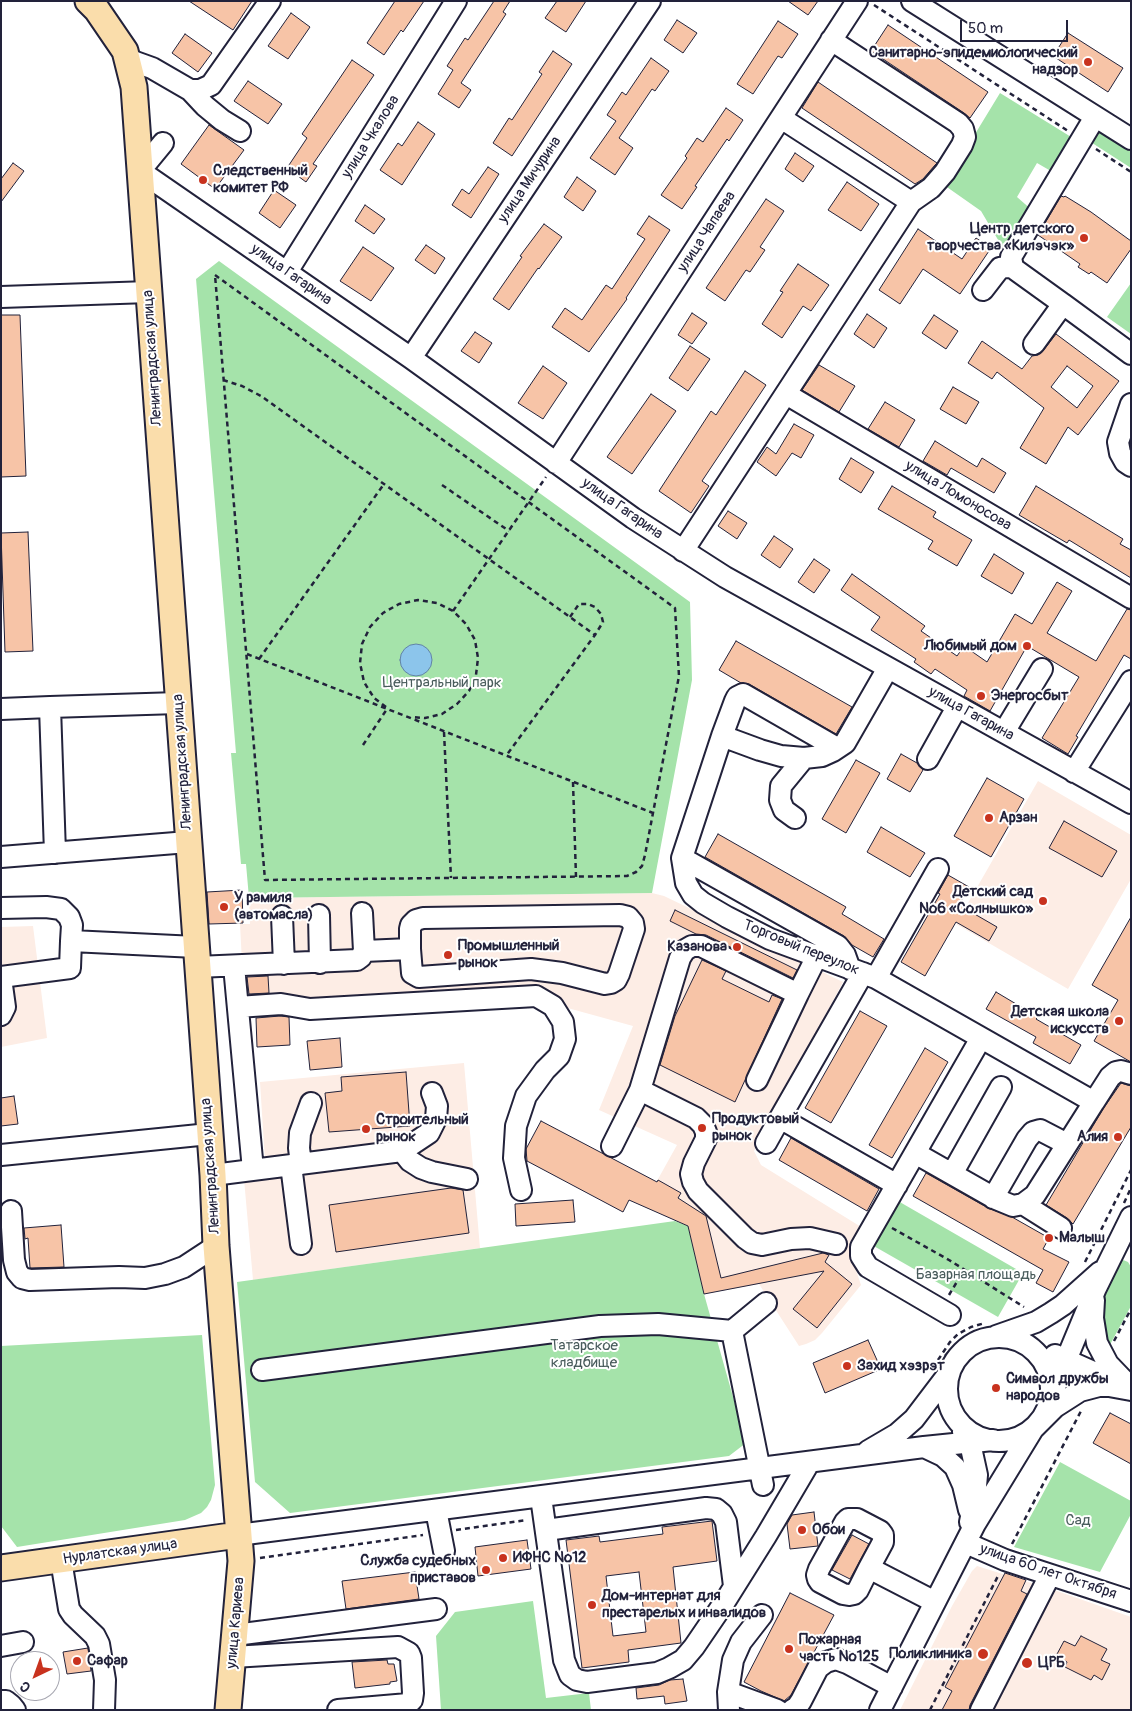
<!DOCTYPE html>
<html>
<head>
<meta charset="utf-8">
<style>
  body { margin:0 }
  #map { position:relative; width:1132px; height:1711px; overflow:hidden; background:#fff; font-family:Pangolin,sans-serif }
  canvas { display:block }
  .frame { position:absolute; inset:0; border:2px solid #22223b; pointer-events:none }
  .north { position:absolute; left:10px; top:1651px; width:50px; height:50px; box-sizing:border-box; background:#fff; border:1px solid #a7a7b1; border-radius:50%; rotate:222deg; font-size:14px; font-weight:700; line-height:20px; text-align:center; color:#22223b }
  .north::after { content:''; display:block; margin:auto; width:18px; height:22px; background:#c8321e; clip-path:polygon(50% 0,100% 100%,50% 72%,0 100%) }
  .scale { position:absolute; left:960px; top:20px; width:108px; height:22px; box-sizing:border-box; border:2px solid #22223b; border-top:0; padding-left:6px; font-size:15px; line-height:18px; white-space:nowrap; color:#22223b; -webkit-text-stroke:4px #fff; paint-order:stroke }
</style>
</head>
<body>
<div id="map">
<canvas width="1132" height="1711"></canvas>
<div class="frame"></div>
<div class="north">С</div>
<div class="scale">50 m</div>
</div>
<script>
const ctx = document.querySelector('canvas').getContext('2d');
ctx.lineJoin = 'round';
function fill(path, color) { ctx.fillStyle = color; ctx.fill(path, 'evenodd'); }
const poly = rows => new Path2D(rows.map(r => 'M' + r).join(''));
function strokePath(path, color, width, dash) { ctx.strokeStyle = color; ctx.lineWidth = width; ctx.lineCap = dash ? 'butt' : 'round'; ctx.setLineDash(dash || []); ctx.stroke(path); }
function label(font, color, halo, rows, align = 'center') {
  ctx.font = font + ' Pangolin,sans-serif'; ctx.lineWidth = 4; ctx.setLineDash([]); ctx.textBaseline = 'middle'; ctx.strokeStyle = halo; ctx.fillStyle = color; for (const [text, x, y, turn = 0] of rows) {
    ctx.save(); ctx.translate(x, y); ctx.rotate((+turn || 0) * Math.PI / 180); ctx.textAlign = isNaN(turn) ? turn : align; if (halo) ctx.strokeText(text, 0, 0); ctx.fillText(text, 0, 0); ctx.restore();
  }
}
fill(poly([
  [1038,781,1131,835,1131,879,1068,989,956,924],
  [652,893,664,896,843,982,754,1151,761,1165,866,1230,855,1259,856,1270,861,1285,822,1333,815,1340,806,1344,799,1346,759,1284,704,1294,688,1226,643,1206,677,1145,599,1110,633,1026,564,1007,542,989,525,985,320,1002,244,1001,240,924,250,924,249,898],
  [33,926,47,1038,1,1047,1,927],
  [464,1063,480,1248,253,1280,244,1179,266,1176,260,1082],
  [977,1566,1057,1591,1131,1617,1131,1710,900,1710,952,1606,972,1571]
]), '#fdede5');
fill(poly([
  [1000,93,1076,140,1056,174,1037,163,1017,197,1033,211,1007,255,981,211,944,185],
  [1095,124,1131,146,1131,168,1086,139],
  [219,261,690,602,692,680,652,893,249,898,246,864,241,864,231,753,236,753,196,279],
  [1131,283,1131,334,1107,317],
  [898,1201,1023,1273,998,1317,872,1245],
  [675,1221,688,1226,704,1294,746,1443,729,1456,290,1513,255,1482,237,1282],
  [1116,1257,1128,1262,1131,1267,1131,1306,1106,1352,1098,1310],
  [202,1335,215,1485,211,1500,207,1507,201,1513,185,1520,17,1547,1,1526,1,1346],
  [1060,1462,1131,1501,1131,1514,1100,1572,1014,1547],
  [533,1601,546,1698,589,1693,591,1710,441,1710,436,1636,455,1612]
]), '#a5e3aa');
const water = poly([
  '400 660a16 16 0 1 1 32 0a16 16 0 1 1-32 0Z'
]);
fill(water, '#8cc5eb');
strokePath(water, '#6284a5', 1);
const building = poly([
  [189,1,252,1,233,30,189,1],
  [395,1,424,1,403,32,401,30,384,55,367,43,395,1],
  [494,1,510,1,503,12,506,14,461,83,471,90,459,108,438,94,453,70,447,66,465,38,468,40,494,1],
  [557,1,586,1,566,32,545,18,557,1],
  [788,1,818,1,808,15,788,1],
  [291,13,310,27,288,59,268,46,291,13],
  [677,20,697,33,683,53,664,40,677,20],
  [778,21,798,34,782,58,778,56,753,94,737,84,778,21],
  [888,25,988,92,970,118,964,113,871,51,888,25],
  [1068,33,1123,68,1108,92,1053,56,1068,33],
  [185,34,212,53,198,72,172,53,185,34],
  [553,51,572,64,512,156,493,143,509,118,512,120,542,74,539,72,553,51],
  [651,58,669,71,655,91,652,89,619,138,633,148,615,175,590,158,616,121,607,115,622,92,626,95,651,58],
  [352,60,374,75,313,164,317,166,306,182,287,168,307,138,302,134,352,60],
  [248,81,282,104,268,124,234,101,248,81],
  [818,82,937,163,935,165,923,179,915,184,802,108,818,82],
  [726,108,743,120,729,141,727,139,695,186,697,187,682,209,661,195,687,158,685,156,697,138,703,142,726,108],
  [418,122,435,134,402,185,380,170,398,143,402,146,418,122],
  [209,125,244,150,215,189,181,164,209,125],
  [795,153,814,166,803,182,785,169,795,153],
  [13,163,24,171,1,202,1,179,13,163],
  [488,167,499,174,471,218,452,205,462,189,469,194,488,167],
  [577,177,596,191,583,211,564,197,577,177],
  [847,182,879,204,861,231,828,210,847,182],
  [274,190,296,205,280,228,259,213,274,190],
  [1061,196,1064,197,1065,196,1091,212,1131,241,1131,249,1107,283,1091,272,1089,274,1078,267,1080,264,1038,235,1061,196],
  [766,199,784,211,760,247,765,250,750,272,746,270,725,301,706,288,766,199],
  [365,205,385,219,374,234,355,221,365,205],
  [649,216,670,230,626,298,627,299,589,352,552,327,565,308,582,320,606,285,612,289,645,239,637,234,649,216],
  [544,224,562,237,539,269,538,268,509,310,493,299,522,257,520,256,544,224],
  [918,229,962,259,976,238,991,248,960,294,923,269,900,304,879,290,918,229],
  [426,245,445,258,435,274,415,260,426,245],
  [363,247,394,268,371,301,340,281,363,247],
  [798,264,829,285,811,311,803,306,782,338,762,324,783,292,780,291,798,264],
  [692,313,707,323,692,344,678,335,692,313],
  [867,314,887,328,874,348,854,334,867,314],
  [1,315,20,315,26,476,1,477,1,315],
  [934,315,958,331,946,349,922,333,934,315],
  [475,332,492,343,479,363,461,351,475,332],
  [1056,334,1119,381,1078,435,1068,427,1046,464,1020,448,1044,408,997,372,992,379,968,363,982,341,1022,369,1032,356,1038,355,1043,351,1056,334],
  [1067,366,1093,386,1077,408,1051,387,1067,366],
  [690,346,710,359,688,391,669,378,690,346],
  [819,365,855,386,839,412,802,390,819,365],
  [543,366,567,383,543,419,518,403,543,366],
  [745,371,766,385,702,481,709,486,691,513,659,491,711,411,716,415,745,371],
  [953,387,979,402,966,424,940,409,953,387],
  [651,394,676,411,632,474,607,457,651,394],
  [885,402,915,420,899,447,868,429,885,402],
  [794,424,814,435,801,458,792,453,776,476,757,462,767,447,776,454,794,424],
  [935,441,977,467,982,458,1006,473,994,493,951,468,947,475,923,461,935,441],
  [851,458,874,472,861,493,839,479,851,458],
  [892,486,936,512,933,517,972,540,957,566,928,549,933,541,878,509,892,486],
  [1036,486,1123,539,1120,544,1131,550,1131,578,1069,540,1067,543,1019,515,1036,486],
  [728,511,747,523,737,539,718,526,728,511],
  [28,532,33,651,5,652,1,533,28,532],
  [774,536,793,549,780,568,761,555,774,536],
  [994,554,1024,573,1012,594,981,576,994,554],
  [814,559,830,570,814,593,798,582,814,559],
  [852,574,925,626,921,631,957,656,964,646,987,662,1015,614,1032,624,1057,582,1072,591,1047,633,1096,661,1127,609,1131,610,1131,659,1124,655,1076,736,1078,737,1068,754,1042,738,1079,677,1027,646,990,711,964,696,967,690,935,669,931,674,914,662,916,659,871,630,880,617,841,590,852,574],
  [736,641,852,707,836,734,749,684,741,683,719,670,736,641],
  [901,754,917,763,923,770,910,792,887,779,901,754],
  [856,760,880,773,846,833,822,819,856,760],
  [987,778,1024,799,991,857,954,836,987,778],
  [1064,821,1117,851,1102,877,1049,848,1064,821],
  [881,827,925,853,910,877,867,852,881,827],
  [718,834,846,907,842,914,884,939,873,957,852,945,844,936,705,857,718,834],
  [948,875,969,887,959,905,997,927,989,941,956,922,925,976,901,962,940,894,938,893,948,875],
  [242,890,243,923,209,924,207,892,242,890],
  [675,910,797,970,793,978,706,935,696,934,670,921,675,910],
  [1131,917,1131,1062,1094,1041,1118,1000,1092,985,1131,917],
  [702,960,726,971,722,979,769,1002,772,995,782,999,735,1102,660,1065,675,1016,702,960],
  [268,976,269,993,249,994,247,977,268,976],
  [996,992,1038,1017,1036,1019,1081,1045,1070,1064,1033,1043,1036,1037,986,1009,996,992],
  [860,1011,887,1026,831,1123,805,1108,860,1011],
  [280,1016,289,1017,290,1045,257,1047,256,1018,280,1016],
  [340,1038,342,1067,310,1070,307,1041,340,1038],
  [925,1048,948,1062,892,1158,869,1145,925,1048],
  [406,1072,410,1126,329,1132,325,1093,342,1091,341,1077,406,1072],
  [1121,1083,1131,1086,1131,1127,1073,1224,1067,1218,1046,1205,1103,1109,1121,1083],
  [14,1096,18,1124,1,1126,1,1098,14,1096],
  [541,1121,657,1182,658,1180,681,1193,678,1198,706,1216,721,1278,823,1253,829,1255,825,1262,852,1284,817,1328,793,1309,824,1271,704,1294,688,1226,629,1200,623,1212,527,1161,526,1149,541,1121],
  [791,1138,879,1189,867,1211,779,1160,791,1138],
  [926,1173,988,1208,1012,1217,1049,1238,1043,1249,1069,1262,1053,1292,1036,1283,1043,1270,913,1196,926,1173],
  [451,1188,463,1190,469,1233,336,1252,329,1205,451,1188],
  [573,1200,575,1222,516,1226,515,1204,573,1200],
  [61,1225,64,1267,30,1268,28,1238,25,1239,24,1228,61,1225],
  [868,1340,881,1369,825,1393,813,1363,868,1340],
  [1110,1413,1131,1424,1131,1464,1093,1443,1110,1413],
  [814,1512,818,1546,790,1549,787,1524,792,1515,814,1512],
  [712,1521,717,1561,673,1567,681,1643,628,1650,629,1662,582,1668,566,1540,599,1536,600,1542,663,1534,662,1527,712,1521],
  [639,1572,646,1632,613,1636,606,1576,639,1572],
  [852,1535,869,1544,850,1579,832,1570,852,1535],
  [527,1540,531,1569,478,1576,475,1547,527,1540],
  [415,1572,419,1599,346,1609,342,1581,415,1572],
  [1005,1573,1026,1580,1021,1591,1027,1594,970,1705,969,1710,942,1710,952,1691,945,1687,1005,1573],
  [790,1593,834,1615,791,1695,784,1701,761,1691,744,1682,790,1593],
  [1081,1636,1107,1649,1101,1660,1110,1664,1102,1680,1094,1675,1091,1680,1065,1667,1067,1662,1056,1656,1064,1641,1075,1646,1081,1636],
  [88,1648,91,1671,67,1674,63,1652,88,1648],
  [387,1660,388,1664,394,1664,397,1681,390,1682,390,1684,355,1688,352,1662,387,1660],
  [683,1679,687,1701,665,1704,664,1696,637,1699,636,1688,659,1685,670,1680,683,1679]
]);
fill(building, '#f7c4a7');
strokePath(building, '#22223b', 1);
const minor = poly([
  [912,1,1131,139],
  [831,40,958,123,963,129,965,137,962,145,945,172,931,188,911,202],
  [127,59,152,68,190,90,200,90,211,85,270,1],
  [190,90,205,106,222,120,240,131],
  [163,143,140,171,411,358,633,518,725,577,1131,803],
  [1013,268,1011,257,1095,117],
  [287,272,456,1],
  [983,290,1000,268,1007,267,1013,268,1063,304],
  [1,297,149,292],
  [1034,344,1063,304,1131,354],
  [411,358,650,1],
  [786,394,1131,598],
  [1131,404,1118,442,1120,453,1125,462,1131,466],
  [556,463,857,1],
  [683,551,911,202,781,118],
  [888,668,845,743,833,751,822,756,804,758,781,756,760,750,722,736,682,858,686,883,693,895,703,903,727,917,770,939,876,978,1094,1102,1110,1077,1116,1072,1121,1071,1131,1074],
  [1,709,50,707],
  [1004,732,1042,669],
  [722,736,735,701,737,697,743,694,837,748],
  [928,759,957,707],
  [1074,772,1131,681],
  [795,818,784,810,780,800,781,786,804,758],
  [55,853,50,707,178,703],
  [1,857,188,842],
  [682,858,838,946,845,955,850,969],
  [1,908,46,907,61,909,69,917,72,925,71,941],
  [319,915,320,963],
  [282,916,284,964],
  [364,951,410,949,410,929,411,925,416,920,423,918,620,915,628,917,633,923,634,929,619,974,616,980,611,983,605,984,562,973,531,969,419,977,412,973,410,949],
  [234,966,253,1170],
  [197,967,357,960,361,957,364,951,362,913],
  [863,973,780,1118,897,1185],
  [1,977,70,968,71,941,196,947],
  [1,978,5,1007,1,1015],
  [876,978,938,869],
  [238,1007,281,1004,310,1009,536,996,553,1006,563,1022,565,1039,559,1056,545,1070,526,1096,516,1126,514,1158,521,1190],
  [757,1080,798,994],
  [640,1090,680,958,685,950,692,946,701,946,798,994,817,956],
  [766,1143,780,1118],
  [612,1146,640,1090,696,1118,703,1125,706,1132,706,1139,694,1163,691,1174,693,1182,698,1191,745,1238,752,1243,762,1245,791,1239,810,1238,836,1244],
  [402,1151,410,1161,421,1168,432,1172,467,1179],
  [915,1153,996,1199,1013,1206,1023,1204,1035,1195,1094,1102],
  [1,1155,209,1134],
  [301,1164,299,1148,300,1133,311,1103],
  [291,1165,301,1244],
  [952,1174,1001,1087],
  [213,1175,402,1151,429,1133,436,1119,437,1106,432,1093],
  [993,1198,1027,1139,1033,1132,1040,1130,1067,1144],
  [1023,1204,1061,1228],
  [11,1211,14,1260,17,1272,22,1278,30,1280,119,1277,145,1278,165,1274,184,1267,216,1246],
  [1094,1300,1093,1318,1097,1343,1108,1364,1131,1388],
  [950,1315,868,1267,861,1256,861,1247,981,1038],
  [996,1336,1036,1322,1051,1313,1063,1305,1100,1272],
  '947 1389a52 52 0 1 1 104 0a52 52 0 1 1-104 0Z',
  [1055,1355,1120,1384],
  [262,1370,600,1326,658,1324,732,1331],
  [1052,1394,1096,1288,1131,1217],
  [963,1432,970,1443,977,1475,975,1497,970,1522],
  [924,1447,943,1456,955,1467,963,1485,969,1510],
  [868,1451,897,1434,914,1419,949,1373],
  [763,1485,732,1331,766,1303],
  [541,1497,564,1660,570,1675,577,1680,587,1682,657,1673,669,1668,683,1660,694,1647,724,1603,766,1536,809,1463],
  [436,1510,444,1551],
  [546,1530,706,1508,716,1509,722,1514,726,1522,734,1586],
  [238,1535,924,1447,993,1440],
  [966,1543,1005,1560,1131,1601],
  [61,1560,69,1609,73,1615,95,1636,99,1644,105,1680,104,1710],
  [869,1568,858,1590,854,1594,849,1595,843,1594,820,1582,818,1579,817,1575,819,1569,845,1522,848,1519,857,1519,880,1531,883,1535,883,1542,869,1568,935,1602],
  [762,1615,741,1642,733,1660,728,1692,777,1710],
  [235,1635,436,1609],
  [1,1646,23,1642],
  [233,1657,398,1647,409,1653,411,1658,413,1693,412,1700,408,1704,338,1710],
  [728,1692,729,1710],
  [1,1701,6,1701,11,1705,15,1710],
  [792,1710,797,1707,801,1701,818,1668,826,1662,836,1659,847,1663,892,1687],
  [880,1710,975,1524,1033,1429,1055,1407,1080,1391,1099,1386,1109,1386,1131,1390],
  [981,1710,1050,1575]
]);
const major = poly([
  [88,1,97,10,125,51,134,87,213,1175,216,1246,241,1561,228,1710],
  [1,1568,238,1535]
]);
strokePath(minor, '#22223b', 24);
strokePath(major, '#22223b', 29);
strokePath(poly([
  [874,5,1068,131],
  [1096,149,1131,172],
  [215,275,675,608,679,676,645,855,642,866,636,872,627,876,265,880,215,275],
  [223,380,242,386,261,396,595,635,506,756],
  [442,485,509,531],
  [453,611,546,477],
  [570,617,579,604,588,604,595,607,601,614,603,622,595,635],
  [247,654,653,813],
  [259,659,384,484],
  [386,707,374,698,364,682,360,663,362,644,370,627,383,613,399,604,418,600,437,603,453,611,466,624,475,640,478,658,476,675,469,691,457,704,442,714,425,718,411,717],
  [444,732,451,878],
  [363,745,387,709],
  [573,782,576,877],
  [1124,1203,1131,1188],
  [892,1228,949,1260,1024,1307],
  [1085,1262,1131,1170],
  [949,1295,964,1270],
  [1114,1341,1131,1309],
  [945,1356,963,1338,981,1331],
  [938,1360,950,1342,958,1334,971,1327,985,1323],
  [456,1530,527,1520],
  [1012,1544,1081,1411],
  [260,1558,423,1535],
  [930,1710,999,1574]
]), '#22223b', 2.5, [5, 4]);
strokePath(minor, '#fff', 20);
strokePath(major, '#faddab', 25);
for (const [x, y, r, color] of [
  [1088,62,5,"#c8321e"],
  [203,180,5,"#c8321e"],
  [1084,238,5,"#c8321e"],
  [1027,646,5,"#c8321e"],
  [981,696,5,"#c8321e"],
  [989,818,5,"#c8321e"],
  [1043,901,5,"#c8321e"],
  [224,907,5,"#c8321e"],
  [737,947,5,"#c8321e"],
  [448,955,5,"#c8321e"],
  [1119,1021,5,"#c8321e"],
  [702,1128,5,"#c8321e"],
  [366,1129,5,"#c8321e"],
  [1118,1137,5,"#c8321e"],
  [1049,1238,5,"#c8321e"],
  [847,1366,5,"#c8321e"],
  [996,1388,5,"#c8321e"],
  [802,1530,5,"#c8321e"],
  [503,1558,5,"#c8321e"],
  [486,1570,5,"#c8321e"],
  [592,1605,5,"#c8321e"],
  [789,1649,5,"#c8321e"],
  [983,1654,6,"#c8321e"],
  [77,1661,5,"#c8321e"],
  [1027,1663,6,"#c8321e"]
]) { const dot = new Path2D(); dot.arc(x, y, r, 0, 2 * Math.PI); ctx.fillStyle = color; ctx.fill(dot); strokePath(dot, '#fff', 2); }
label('bold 15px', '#22223b', '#fff', [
  ["Санитарно-эпидемиологический",1078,53,"right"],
  ["надзор",1078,70,"right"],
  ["Следственный",213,171],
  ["комитет РФ",213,188],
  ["Центр детского",1074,229,"right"],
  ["творчества «Килэчэк»",1074,246,"right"],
  ["Любимый дом",1017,646,"right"],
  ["Энергосбыт",991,696],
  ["Арзан",999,818],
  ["Детский сад",1033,892,"right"],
  ["№6 «Солнышко»",1033,909,"right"],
  ["У рамиля",234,898],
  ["(автомасла)",234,915],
  ["Промышленный",458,946],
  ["рынок",458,963],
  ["Казанова",727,947,"right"],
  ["Детская школа",1109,1012,"right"],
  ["искусств",1109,1029,"right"],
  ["Продуктовый",712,1119],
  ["рынок",712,1136],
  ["Строительный",376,1120],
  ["рынок",376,1137],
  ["Алия",1108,1137,"right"],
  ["Малыш",1059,1238],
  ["Захид хэзрэт",857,1366],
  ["Символ дружбы",1006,1379],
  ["народов",1006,1396],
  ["Обои",812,1530],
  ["ИФНС №12",513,1558],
  ["Служба судебных",476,1561,"right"],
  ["приставов",476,1578,"right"],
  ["Дом-интернат для",602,1596],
  ["престарелых и инвалидов",602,1613],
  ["Пожарная",799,1640],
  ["часть №125",799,1657],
  ["Поликлиника",972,1654,"right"],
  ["Сафар",87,1661],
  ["ЦРБ",1038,1663]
], 'left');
label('15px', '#22223b', '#fff', [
  ["улица Чкалова",371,137,-58],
  ["улица Мичурина",530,180,-56],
  ["улица Чапаева",707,232,-57],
  ["улица Гагарина",291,275,35],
  ["Ленинградская улица",153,358,-94],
  ["улица Ломоносова",958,496,31],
  ["улица Гагарина",622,509,35],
  ["улица Гагарина",971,714,29],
  ["Ленинградская улица",183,762,-94],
  ["Торговый переулок",801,948,22],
  ["Ленинградская улица",211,1166,-94],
  ["Нурлатская улица",120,1552,-8],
  ["улица 60 лет Октября",1048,1572,19],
  ["улица Кариева",236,1623,-85]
]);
label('15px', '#495c5c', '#fff', [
  ["Центральный парк",442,683],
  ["Базарная площадь",976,1275],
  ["Татарское",584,1346],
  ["кладбище",584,1363],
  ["Сад",1078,1521]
]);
</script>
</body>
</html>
